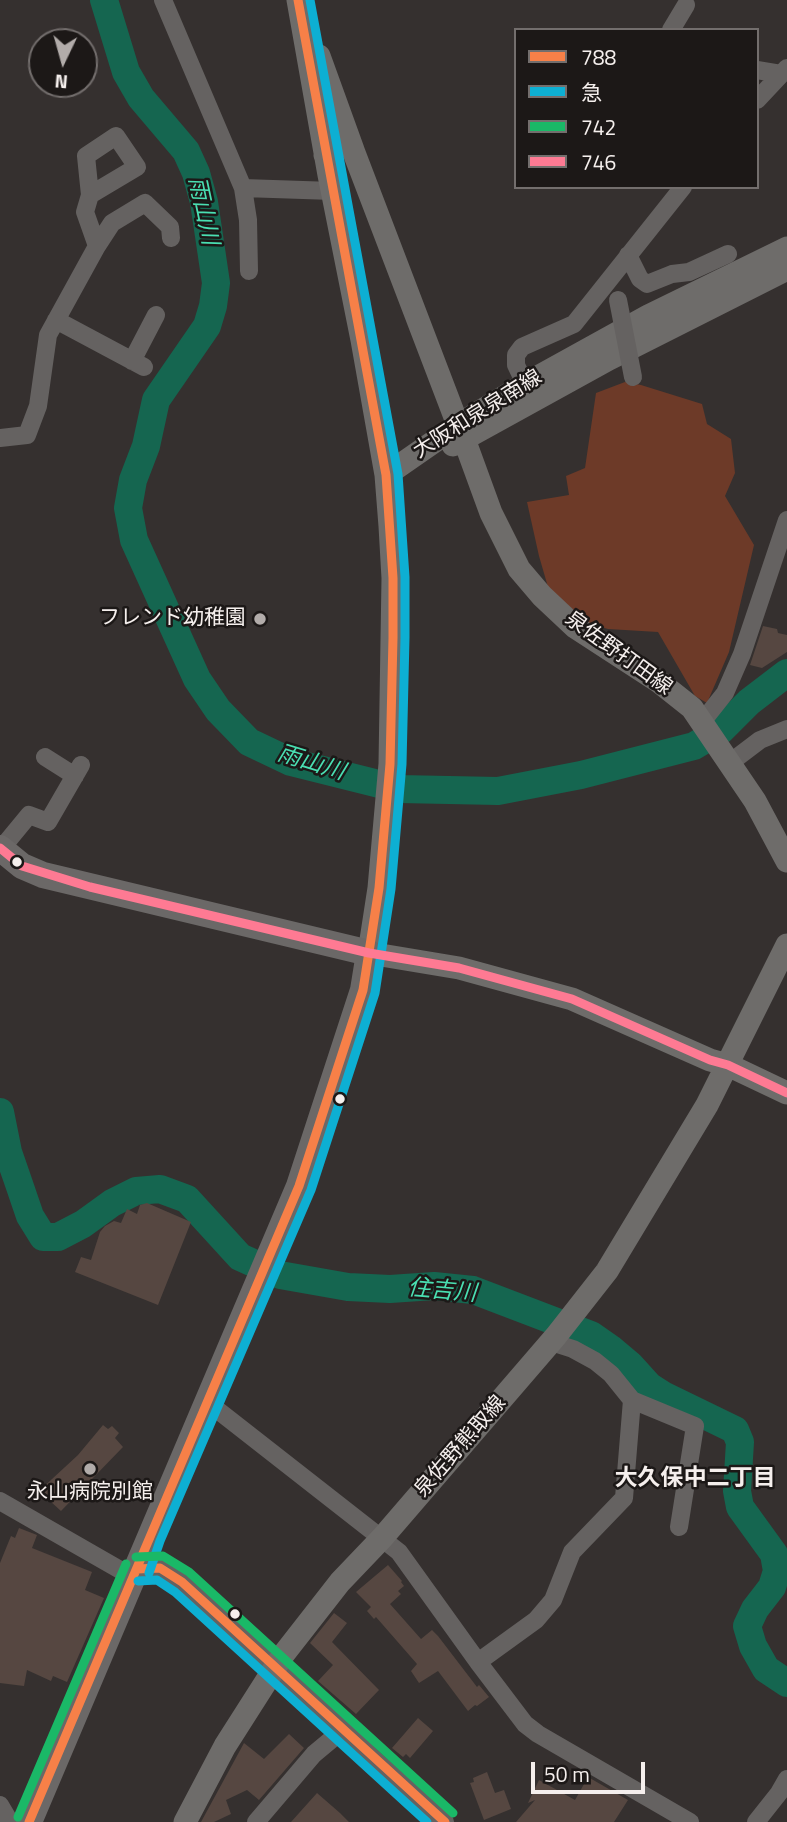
<!DOCTYPE html>
<html>
<head>
<meta charset="utf-8">
<style>
  body { margin:0 }
  #map { position:relative; width:787px; height:1822px; overflow:hidden; background:#35302f; font-family:"Titillium Web","Noto Sans JP",sans-serif }
  canvas { display:block }
  .legend { position:absolute; left:514px; top:28px; width:245px; height:161px; box-sizing:border-box; background:#1c1817; border:2px solid #736e6d; margin:0; padding:9px 12px; list-style:none; font-size:21px; color:#f5efed }
  .legend li { display:flex; align-items:center; gap:14px; height:35px }
  .legend b { width:35px; border:2px solid #736e6d }
  .north { position:absolute; left:28px; top:28px; width:70px; height:70px; box-sizing:border-box; background:#1c1817; border:2px solid #736e6d; border-radius:50%; rotate:185deg; font-size:19px; font-weight:700; line-height:28px; text-align:center; color:#f5efed }
  .north::after { content:''; display:block; margin:auto; width:24px; height:32px; background:#b2acaa; clip-path:polygon(50% 0,100% 100%,50% 72%,0 100%) }
  .scale { position:absolute; left:531px; top:1762px; width:114px; height:32px; box-sizing:border-box; border:4px solid #f5efed; border-top:0; padding-left:9px; font-size:21px; line-height:24px; white-space:nowrap; color:#f5efed; -webkit-text-stroke:5px #1c1817; paint-order:stroke }
</style>
</head>
<body>
<div id="map">
<canvas width="787" height="1822"></canvas>
<ul class="legend">
<li><b style="height:9px;background:#f78048"></b>788</li>
<li><b style="height:9px;background:#0dafd3"></b>急</li>
<li><b style="height:9px;background:#1ab867"></b>742</li>
<li><b style="height:9px;background:#fe7a93"></b>746</li>
</ul>
<div class="north">N</div>
<div class="scale">50 m</div>
</div>
<script>
const ctx = document.querySelector('canvas').getContext('2d');
ctx.lineJoin = 'round';
function fill(path, color) { ctx.fillStyle = color; ctx.fill(path, 'evenodd'); }
const poly = rows => new Path2D(rows.map(r => 'M' + r).join(''));
function strokePath(path, color, width, dash) { ctx.strokeStyle = color; ctx.lineWidth = width; ctx.lineCap = dash ? 'butt' : 'round'; ctx.setLineDash(dash || []); ctx.stroke(path); }
function label(font, color, halo, rows, align = 'center') {
  ctx.font = font + ' "Titillium Web","Noto Sans JP",sans-serif'; ctx.lineWidth = 5; ctx.setLineDash([]); ctx.textBaseline = 'middle'; ctx.strokeStyle = halo; ctx.fillStyle = color; for (const [text, x, y, turn = 0] of rows) {
    ctx.save(); ctx.translate(x, y); ctx.rotate((+turn || 0) * Math.PI / 180); ctx.textAlign = isNaN(turn) ? turn : align; if (halo) ctx.strokeText(text, 0, 0); ctx.fillText(text, 0, 0); ctx.restore();
  }
}
fill(poly([
  [625,382,641,385,702,404,707,424,731,439,735,473,725,496,754,545,729,652,707,703,695,696,658,632,608,629,587,623,548,587,539,556,527,502,569,495,566,476,585,468,596,393]
]), '#6d3a28');
strokePath(poly([
  [104,0,126,72,141,98,186,151,196,173,204,202,216,283,213,306,207,326,156,400,146,446,133,480,128,508,134,540,197,679,218,710,249,742,291,762,399,789,498,791,581,775,694,746,721,730,749,702,787,673],
  [0,1112,8,1152,17,1178,30,1216,43,1237,58,1237,83,1224,112,1203,136,1191,160,1189,187,1199,240,1257,280,1275,348,1287,390,1289,434,1286,473,1290,591,1335,611,1349,630,1365,649,1386,663,1395,735,1430,740,1442,737,1491,740,1507,774,1554,777,1571,772,1587,755,1609,747,1626,753,1646,766,1669,787,1683]
]), '#156650', 28);
fill(poly([
  [763,626,777,629,778,633,787,635,787,652,762,668,750,665],
  [147,1203,191,1222,158,1305,75,1272,81,1257,91,1260,100,1232,105,1226,114,1221,121,1223,127,1209,137,1214,140,1205],
  [103,1425,108,1429,112,1426,119,1433,115,1438,123,1447,61,1511,39,1491,78,1455],
  [19,1528,37,1535,32,1548,92,1572,85,1590,104,1598,67,1682,53,1676,51,1681,27,1670,24,1686,0,1683,0,1563,11,1536,15,1538],
  [388,1565,402,1581,401,1582,404,1586,398,1591,401,1594,390,1604,421,1639,432,1630,438,1636,477,1687,479,1685,489,1697,477,1706,475,1705,468,1711,438,1671,419,1683,411,1671,417,1664,376,1617,374,1619,367,1611,371,1607,356,1592],
  [334,1613,347,1623,332,1642,379,1690,356,1714,318,1681,333,1665,310,1643],
  [418,1718,433,1731,410,1758,406,1754,403,1757,392,1748],
  [289,1734,304,1748,259,1800,247,1790,226,1800,231,1814,214,1822,201,1822,244,1743,264,1759],
  [487,1772,495,1793,504,1790,511,1809,484,1820,470,1783,474,1782,473,1778],
  [588,1777,628,1800,614,1822,516,1822,535,1800,528,1803,539,1780,575,1800],
  [317,1793,340,1813,349,1822,291,1822]
]), '#564741');
strokePath(poly([
  [163,0,243,188,333,191],
  [671,30,686,5],
  [757,70,781,74],
  [757,100,787,68],
  [243,188,248,220,249,271],
  [97,246,112,223,145,203,170,227,171,238],
  [628,255,640,279,647,284,672,274,689,272,728,254],
  [56,320,144,367],
  [132,361,156,315],
  [525,384,516,365,516,355,522,347,574,324,683,187],
  [0,438,27,435,38,406,48,335,97,246,85,212,90,195,86,156,116,136,137,167,90,195],
  [702,722,725,693,742,654,787,520],
  [45,757,75,776],
  [731,762,760,740,787,729],
  [1,849,29,815,48,822,81,765],
  [632,1400,695,1426,679,1527],
  [206,1401,399,1552,478,1662,525,1724,538,1734,690,1822],
  [0,1501,122,1571,160,1568,182,1582,344,1729,373,1758,445,1822],
  [478,1662,536,1620,553,1600,572,1552,624,1498,632,1400,611,1374,595,1361,573,1349,551,1342],
  [0,1805,10,1822],
  [256,1822,314,1754,344,1729],
  [756,1822,779,1793,787,1779]
]), '#656261', 18);
strokePath(poly([
  [298,0,329,175,362,340,386,475,390,526,393,578,390,764,379,888,369,953,459,968,572,999,710,1060,728,1065,787,1093],
  [319,56,353,150],
  [325,155,333,144,343,144,353,150,458,425],
  [464,439,491,513,519,569,542,596,575,627,658,681,692,708,755,801,787,861],
  [453,445,609,359,787,269],
  [386,475,458,425,525,384,648,316,787,248],
  [185,1822,225,1746,283,1655,340,1582,382,1538,556,1336,607,1271,707,1105,787,945]
]), '#6e6c6a', 23);
strokePath(poly([
  [0,848,22,866,43,875,369,953,363,990,299,1186,29,1822]
]), '#6b6867', 26);
strokePath(poly([
  [618,300,633,377]
]), '#656261', 18);
strokePath(poly([
  [137,1569,160,1568,182,1582,445,1822],
  [29,1822,299,1186,363,990,379,888,390,764,393,638,393,578,386,475,298,0]
]), '#f78048', 9);
strokePath(poly([
  [149,1573,160,1541,311,1190,375,993,391,889,402,764,405,638,405,577,398,474,310,0],
  [138,1581,157,1580,175,1592,427,1822]
]), '#0dafd3', 9);
strokePath(poly([
  [136,1557,163,1556,189,1572,453,1813],
  [18,1817,126,1564]
]), '#1ab867', 9);
strokePath(poly([
  [0,848,22,866,90,887,369,953,459,968,572,999,710,1060,728,1065,787,1093]
]), '#fe7a93', 9);
for (const [x, y, r, color] of [
  [260,619,7,"#b2acaa"],
  [17,862,6,"#f5efed"],
  [340,1099,6,"#f5efed"],
  [90,1469,7,"#b2acaa"],
  [235,1614,6,"#f5efed"]
]) { const dot = new Path2D(); dot.arc(x, y, r, 0, 2 * Math.PI); ctx.fillStyle = color; ctx.fill(dot); strokePath(dot, '#1c1817', 2.5); }
label('21px', '#f5efed', '#1c1817', [
  ["大阪和泉泉南線",478,415,-32],
  ["泉佐野打田線",618,654,36],
  ["泉佐野熊取線",461,1447,-49]
]);
label('21px', '#f5efed', '#1c1817', [
  ["フレンド幼稚園",246,619],
  ["永山病院別館",90,1493,"center"]
], 'right');
label('italic 23px', '#4adfb2', '#1c1817', [
  ["雨山川",202,211,78],
  ["雨山川",311,764,17],
  ["住吉川",442,1292,5]
]);
label('bold 23px', '#f5efed', '#1c1817', [
  ["大久保中二丁目",695,1479]
]);
</script>
</body>
</html>
